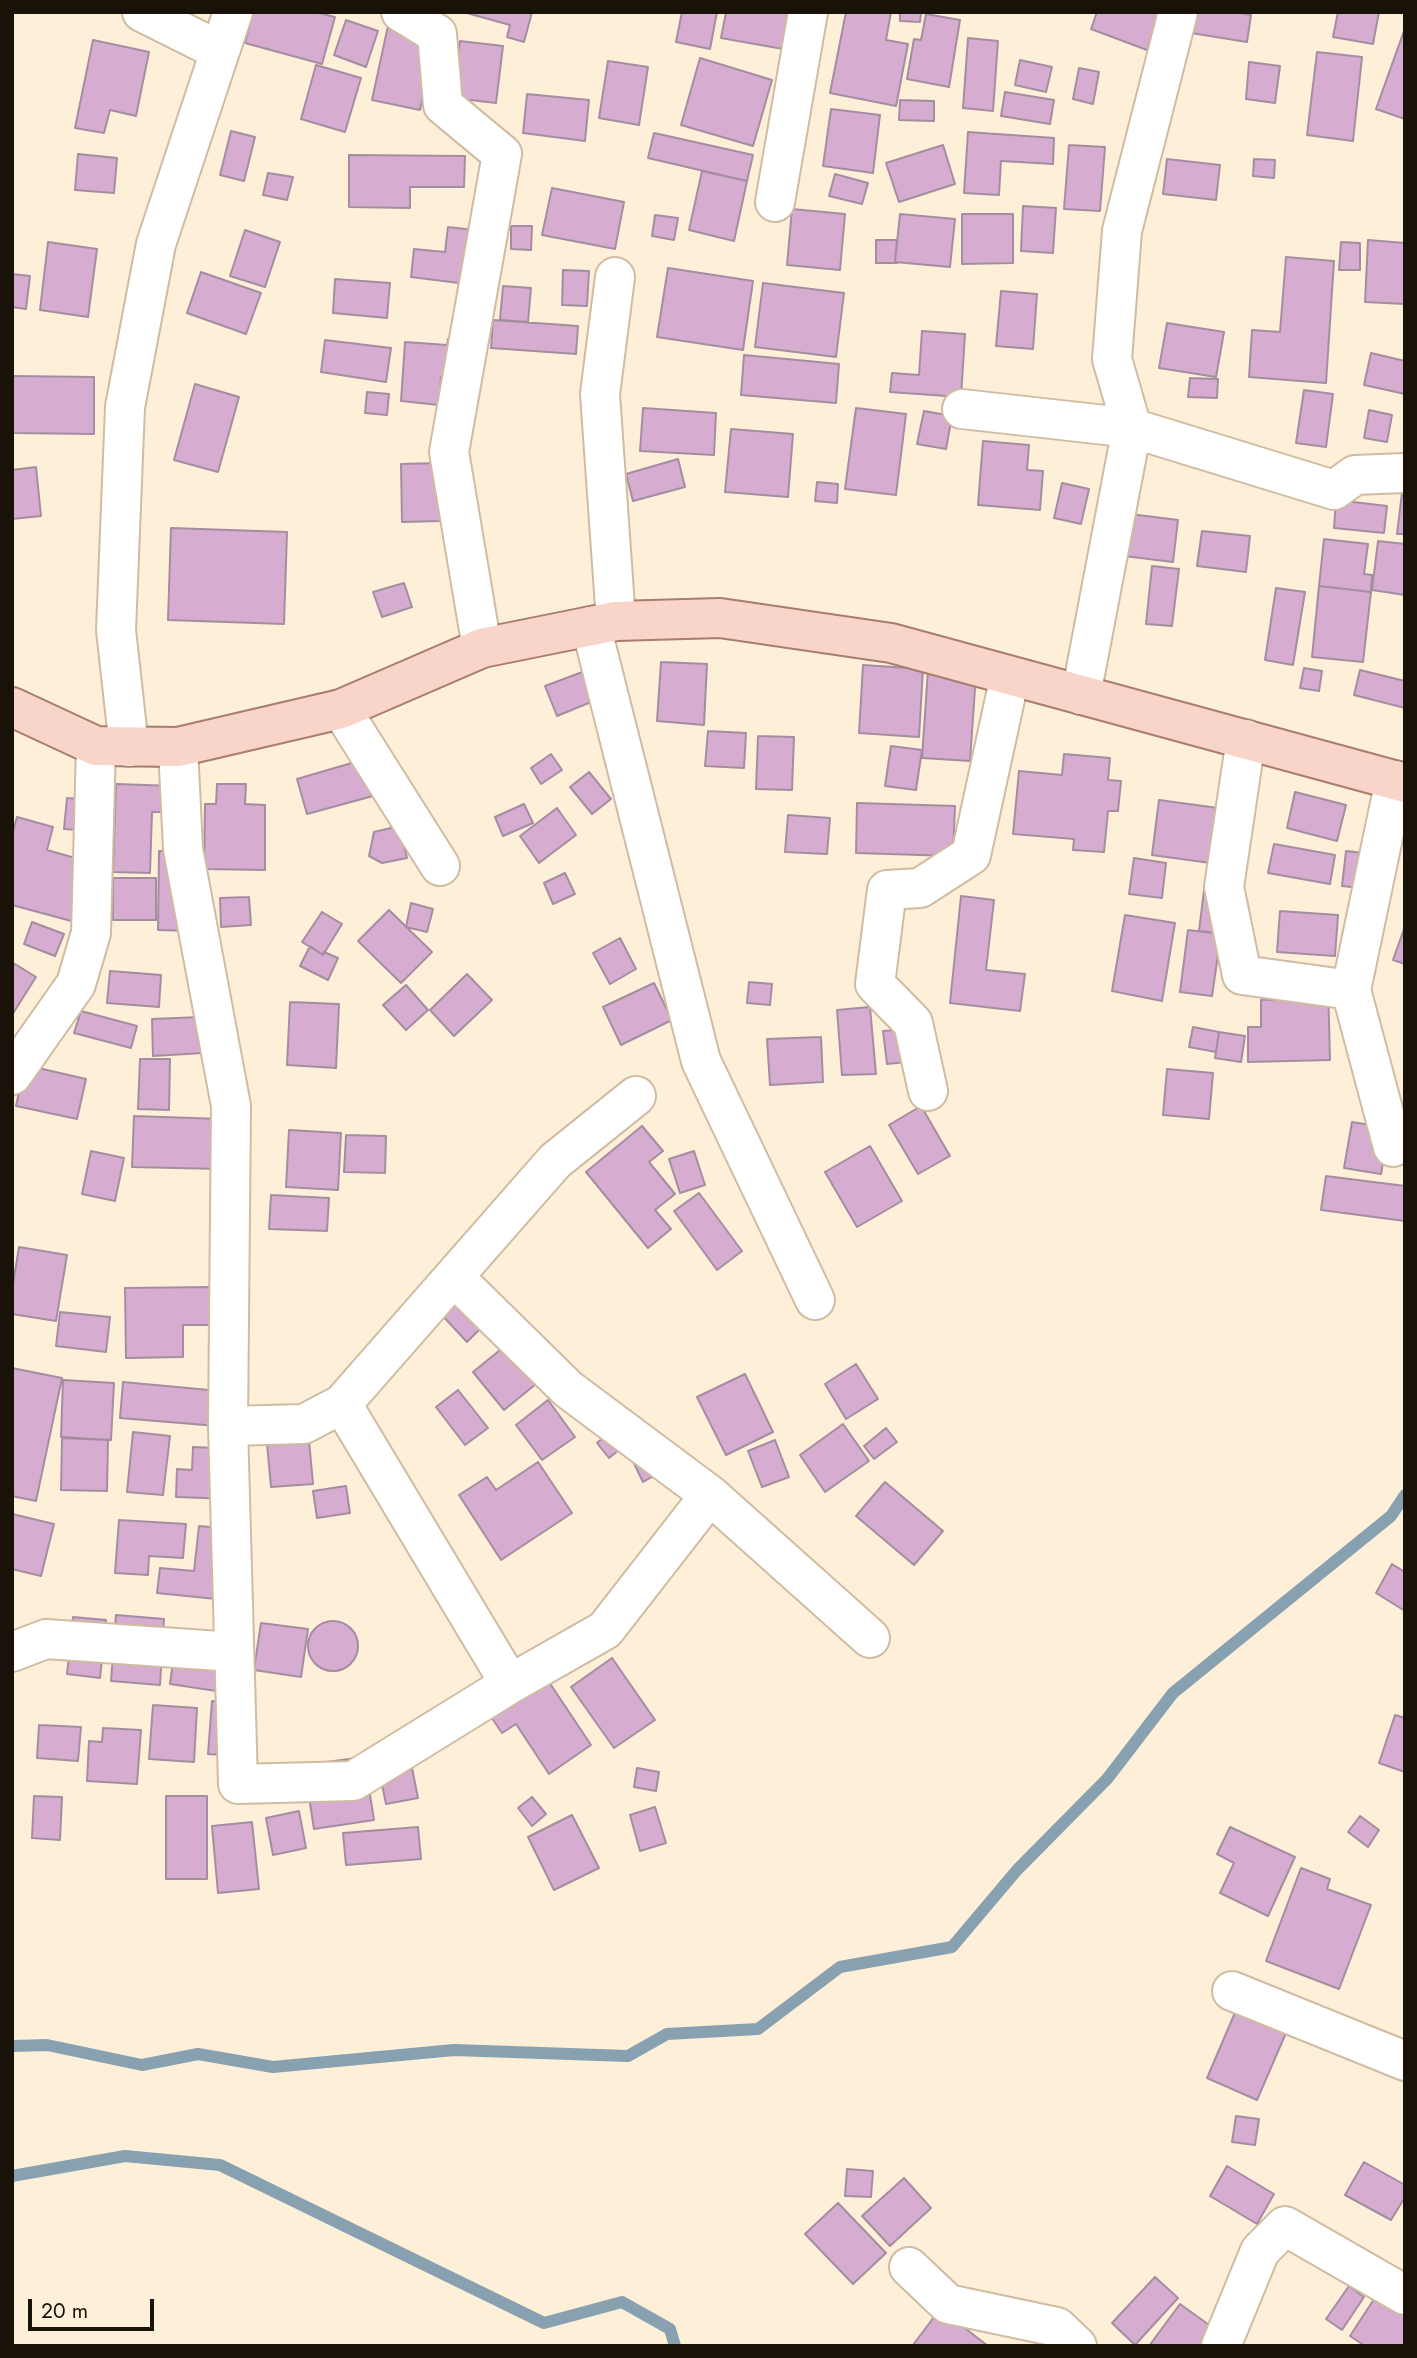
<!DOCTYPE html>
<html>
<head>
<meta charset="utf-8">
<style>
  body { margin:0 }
  #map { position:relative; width:1417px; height:2358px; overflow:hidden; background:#feefd9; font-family:Jost,sans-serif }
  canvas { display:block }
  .frame { position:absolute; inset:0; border:14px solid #181208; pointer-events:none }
  .scale { position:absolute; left:28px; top:2299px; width:126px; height:32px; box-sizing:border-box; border:4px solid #181208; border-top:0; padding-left:9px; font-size:21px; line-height:24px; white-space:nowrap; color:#181208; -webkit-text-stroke:5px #feefd9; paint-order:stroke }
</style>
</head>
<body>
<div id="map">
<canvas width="1417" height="2358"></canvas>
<div class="frame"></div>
<div class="scale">20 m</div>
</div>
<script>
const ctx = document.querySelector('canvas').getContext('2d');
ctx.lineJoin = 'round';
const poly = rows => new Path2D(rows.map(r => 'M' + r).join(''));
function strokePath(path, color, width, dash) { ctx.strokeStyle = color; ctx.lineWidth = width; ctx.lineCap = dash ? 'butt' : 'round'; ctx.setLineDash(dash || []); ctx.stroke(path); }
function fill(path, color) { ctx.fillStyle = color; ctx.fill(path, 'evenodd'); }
strokePath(poly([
  [12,2046,47,2045,142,2065,198,2054,273,2067,454,2050,628,2056,667,2034,758,2029,840,1967,952,1947,1017,1870,1107,1779,1173,1693,1391,1516,1405,1495],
  [12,2176,125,2156,220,2165,544,2323,622,2302,670,2329,675,2346]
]), '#87a1b1', 12);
const building = poly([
  [253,12,315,12,335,17,322,64,245,43,253,12],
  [391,12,439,19,420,110,372,100,391,12],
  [463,12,532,12,524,42,507,37,510,25,463,12],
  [682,12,717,12,710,49,676,42,682,12],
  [726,12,790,12,783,49,721,38,726,12],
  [846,12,891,12,886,40,908,44,896,106,830,93,846,12],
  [900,12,921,12,920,22,900,21,900,12],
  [1097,12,1160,12,1147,50,1091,29,1097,12],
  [1194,12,1236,12,1251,15,1247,42,1191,33,1194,12],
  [1338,12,1379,12,1373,44,1333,37,1338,12],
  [926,14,960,20,949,87,907,79,914,39,921,40,926,14],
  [346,20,378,31,366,67,334,55,346,20],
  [1405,28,1405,119,1376,109,1405,28],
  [968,38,998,41,993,111,963,108,968,38],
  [93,40,149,52,136,116,110,110,104,133,75,128,93,40],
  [460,41,503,46,496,103,453,98,460,41],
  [1317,52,1362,57,1353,141,1307,135,1317,52],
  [700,58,772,80,753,146,681,125,700,58],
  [1020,60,1052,67,1046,92,1015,85,1020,60],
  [608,61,648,67,639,125,599,118,608,61],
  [1249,62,1280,66,1275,103,1246,99,1249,62],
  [316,65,361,78,345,132,301,119,316,65],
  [1079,68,1099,72,1093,104,1073,99,1079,68],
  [1005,92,1054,100,1050,124,1001,116,1005,92],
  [527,94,589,100,585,141,523,133,527,94],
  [900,100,934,101,934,121,899,120,900,100],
  [831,109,880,115,873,173,823,166,831,109],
  [231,131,255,137,244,181,220,175,231,131],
  [968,132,1054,138,1053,164,1001,161,999,195,964,193,968,132],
  [654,133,753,155,747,181,648,158,654,133],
  [943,145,955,184,899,202,886,163,943,145],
  [1069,145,1105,147,1100,211,1064,209,1069,145],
  [78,154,117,158,114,193,75,190,78,154],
  [349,155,465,156,464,187,410,187,410,208,349,207,349,155],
  [1167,159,1220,165,1216,200,1163,194,1167,159],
  [1254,159,1275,160,1274,178,1253,176,1254,159],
  [702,171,747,181,734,241,689,230,702,171],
  [268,173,293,177,287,200,263,195,268,173],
  [835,174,868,183,862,204,829,196,835,174],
  [552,188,624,202,615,249,542,235,552,188],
  [1023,206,1056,208,1053,253,1021,251,1023,206],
  [792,209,845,214,840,270,787,265,792,209],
  [900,214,955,219,950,267,895,262,900,214],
  [962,214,1013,214,1013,263,962,264,962,214],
  [655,215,678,218,674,240,652,236,655,215],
  [511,226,532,226,531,250,511,249,511,226],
  [448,227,482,231,475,285,411,277,414,249,445,252,448,227],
  [245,230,280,242,265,287,230,276,245,230],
  [876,240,897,240,895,262,897,263,876,263,876,240],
  [1368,240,1405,243,1405,304,1365,302,1368,240],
  [48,242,97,249,88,317,40,310,48,242],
  [1341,242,1360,243,1360,270,1339,270,1341,242],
  [1286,257,1334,261,1326,383,1249,377,1252,330,1280,332,1286,257],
  [668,268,753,281,743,350,657,337,668,268],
  [563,270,589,271,587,306,562,305,563,270],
  [201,272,261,293,246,334,187,313,201,272],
  [12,274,30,276,26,309,12,307,12,274],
  [335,279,390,283,387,318,333,313,335,279],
  [763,283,844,293,836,357,755,347,763,283],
  [503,286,531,288,528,322,500,320,503,286],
  [1001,291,1037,294,1033,349,996,346,1001,291],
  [493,320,578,326,576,354,491,348,493,320],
  [1167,323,1224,332,1216,377,1159,368,1167,323],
  [922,331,965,334,961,397,890,392,892,373,919,375,922,331],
  [448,339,476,341,474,380,441,377,439,405,401,401,405,342,447,345,448,339],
  [325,340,391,348,386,382,321,372,325,340],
  [1371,353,1405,361,1405,394,1364,385,1371,353],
  [744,355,839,364,836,403,741,395,744,355],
  [12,376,94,377,94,434,12,433,12,376],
  [1190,378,1218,379,1217,398,1188,397,1190,378],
  [195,384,239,397,218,472,174,460,195,384],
  [1304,390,1333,394,1326,447,1296,443,1304,390],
  [367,392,389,394,387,415,365,413,367,392],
  [643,408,716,413,714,455,640,451,643,408],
  [856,408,906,414,896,495,845,489,856,408],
  [1369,410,1392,415,1387,442,1364,438,1369,410],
  [924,411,952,416,946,449,917,444,924,411],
  [731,429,793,434,788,497,725,492,731,429],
  [983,441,1029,445,1027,470,1043,471,1040,510,978,505,983,441],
  [678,459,685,487,633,501,626,474,678,459],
  [441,463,441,521,402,522,401,464,441,463],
  [36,467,41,516,12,519,12,470,36,467],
  [1405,468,1405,534,1397,534,1405,468],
  [817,482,838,484,837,503,815,501,817,482],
  [1062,483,1089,489,1081,524,1054,518,1062,483],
  [1336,500,1387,506,1384,533,1334,528,1336,500],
  [1130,514,1178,520,1173,562,1124,556,1130,514],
  [171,528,287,532,284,624,168,620,171,528],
  [1202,531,1250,536,1246,572,1197,566,1202,531],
  [1324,539,1368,544,1364,574,1372,575,1371,592,1319,586,1324,539],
  [1378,541,1405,544,1405,595,1372,590,1378,541],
  [1152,566,1179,569,1172,626,1146,624,1152,566],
  [404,583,412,607,382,617,373,592,404,583],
  [1319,586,1371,592,1363,662,1312,657,1319,586],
  [1276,588,1305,592,1293,665,1265,660,1276,588],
  [661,662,707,664,704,725,657,721,661,662],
  [863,665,923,669,919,737,859,733,863,665],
  [1304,668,1322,671,1319,691,1300,688,1304,668],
  [928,670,976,674,970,761,922,758,928,670],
  [1360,670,1405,681,1405,708,1354,695,1360,670],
  [585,671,596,700,557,716,545,686,585,671],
  [708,731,746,733,744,768,705,766,708,731],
  [758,736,794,737,792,790,756,789,758,736],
  [891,746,922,750,916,790,885,786,891,746],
  [551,754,562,770,541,784,531,768,551,754],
  [1064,754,1110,758,1108,780,1121,781,1118,811,1108,811,1104,852,1073,850,1074,839,1013,834,1019,771,1062,775,1064,754],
  [362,760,373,796,307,814,297,779,362,760],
  [589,772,611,799,592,814,570,787,589,772],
  [116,784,175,786,174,812,152,812,150,873,113,872,116,784],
  [217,784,246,784,245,804,265,805,265,870,204,869,205,804,216,804,217,784],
  [1295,792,1346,805,1337,841,1287,828,1295,792],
  [67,798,93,800,90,831,64,829,67,798],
  [1159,800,1233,810,1225,865,1152,855,1159,800],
  [857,803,955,806,953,856,856,853,857,803],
  [524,804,533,823,503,836,495,817,524,804],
  [557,808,576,835,539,863,520,836,557,808],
  [788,815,830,818,827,854,785,852,788,815],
  [17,817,53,827,47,850,93,863,75,922,12,905,12,835,17,817],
  [399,826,407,858,382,863,369,856,374,832,399,826],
  [1274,844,1335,855,1330,884,1268,873,1274,844],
  [159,851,194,851,193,931,158,930,159,851],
  [1346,851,1364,853,1360,888,1342,886,1346,851],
  [1134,858,1166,863,1162,898,1129,894,1134,858],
  [565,873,575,894,553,904,544,883,565,873],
  [113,878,156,878,156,920,113,920,113,878],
  [1204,890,1224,893,1218,933,1199,931,1204,890],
  [961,896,994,900,986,970,1025,974,1020,1011,950,1003,961,896],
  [249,897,251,925,221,927,220,898,249,897],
  [411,903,433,909,427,932,406,927,411,903],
  [389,910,432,952,401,983,358,941,389,910],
  [1280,911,1338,915,1335,956,1277,952,1280,911],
  [322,912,342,924,323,955,302,942,322,912],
  [1125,915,1175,923,1162,1001,1112,991,1125,915],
  [32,922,64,934,55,956,24,944,32,922],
  [1405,926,1405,964,1393,960,1405,926],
  [1188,930,1221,934,1212,996,1180,992,1188,930],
  [620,938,636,969,610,984,593,953,620,938],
  [310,946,323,955,324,952,338,958,328,980,300,966,310,946],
  [15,964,36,977,12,1015,12,968,15,964],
  [110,971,161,975,159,1007,107,1003,110,971],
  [467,974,492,1000,454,1036,430,1010,467,974],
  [749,982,772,984,770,1005,747,1003,749,982],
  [654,983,672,1020,621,1045,603,1007,654,983],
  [406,985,428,1010,406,1030,383,1005,406,985],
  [1328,985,1330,1060,1248,1062,1248,1027,1261,1027,1261,1000,1296,999,1328,985],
  [290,1002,339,1004,336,1068,287,1065,290,1002],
  [870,1007,876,1074,842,1075,837,1010,870,1007],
  [81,1011,137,1026,131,1048,74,1033,81,1011],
  [201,1017,203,1053,153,1056,152,1019,201,1017],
  [1193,1027,1219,1032,1216,1052,1189,1047,1193,1027],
  [924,1028,926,1060,887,1064,883,1031,924,1028],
  [1219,1032,1245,1036,1241,1062,1215,1058,1219,1032],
  [821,1037,823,1082,770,1085,767,1039,821,1037],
  [140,1059,170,1059,169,1110,138,1109,140,1059],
  [25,1065,86,1079,77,1119,16,1106,25,1065],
  [1167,1069,1213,1073,1209,1119,1163,1115,1167,1069],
  [921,1106,950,1156,918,1174,889,1125,921,1106],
  [134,1116,221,1119,220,1169,132,1167,134,1116],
  [1352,1122,1389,1128,1381,1174,1344,1168,1352,1122],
  [642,1126,663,1151,649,1162,675,1194,655,1210,671,1229,648,1248,586,1172,642,1126],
  [289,1130,341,1133,338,1190,286,1187,289,1130],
  [346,1135,386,1136,385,1173,344,1172,346,1135],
  [870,1146,902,1201,857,1227,825,1172,870,1146],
  [91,1151,124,1158,115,1201,82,1194,91,1151],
  [694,1151,705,1185,680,1193,669,1159,694,1151],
  [1326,1176,1405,1186,1405,1221,1321,1210,1326,1176],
  [699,1193,742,1251,717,1270,674,1211,699,1193],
  [271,1195,329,1198,327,1231,269,1229,271,1195],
  [19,1247,67,1255,56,1321,12,1314,12,1290,19,1247],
  [212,1287,212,1325,183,1325,183,1357,126,1358,125,1288,212,1287],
  [466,1289,492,1317,467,1342,440,1313,466,1289],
  [60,1312,110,1317,106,1352,56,1346,60,1312],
  [521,1333,552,1371,504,1410,473,1372,521,1333],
  [856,1364,878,1399,846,1419,825,1384,856,1364],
  [12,1368,62,1378,36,1501,12,1496,12,1368],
  [745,1374,773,1432,726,1455,697,1397,745,1374],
  [63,1380,114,1383,111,1440,61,1437,63,1380],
  [123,1382,220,1391,217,1426,120,1418,123,1382],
  [458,1390,488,1428,465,1445,436,1407,458,1390],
  [548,1400,575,1437,542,1460,516,1425,548,1400],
  [843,1424,869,1461,825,1492,800,1455,843,1424],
  [618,1425,631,1440,609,1458,597,1443,618,1425],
  [886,1428,897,1442,874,1459,864,1446,886,1428],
  [308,1429,313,1484,271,1487,266,1433,308,1429],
  [133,1432,170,1436,163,1495,127,1492,133,1432],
  [62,1438,108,1440,107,1491,61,1490,62,1438],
  [775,1440,789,1477,762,1487,748,1451,775,1440],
  [193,1447,234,1449,232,1499,176,1497,177,1469,192,1470,193,1447],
  [629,1453,664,1470,643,1482,629,1453],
  [538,1462,572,1513,501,1560,459,1495,487,1477,496,1490,538,1462],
  [885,1482,943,1531,914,1565,856,1516,885,1482],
  [346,1486,350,1513,317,1518,313,1491,346,1486],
  [12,1514,54,1524,41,1576,12,1569,12,1514],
  [119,1520,186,1524,183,1558,149,1556,148,1575,115,1573,119,1520],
  [199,1526,233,1529,226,1600,157,1593,160,1568,194,1571,199,1526],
  [1392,1564,1405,1572,1405,1611,1376,1593,1392,1564],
  [116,1615,164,1619,160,1685,111,1681,116,1615],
  [73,1617,106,1620,100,1678,67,1674,73,1617],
  '308 1646a25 25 0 1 1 50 0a25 25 0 1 1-50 0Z',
  [261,1623,308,1629,301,1677,254,1670,261,1623],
  [177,1633,230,1641,223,1692,170,1684,177,1633],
  [612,1658,655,1720,614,1748,571,1687,612,1658],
  [539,1667,591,1745,549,1774,516,1724,502,1733,483,1705,539,1667],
  [212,1701,240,1703,237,1756,208,1754,212,1701],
  [153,1705,197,1708,194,1762,149,1759,153,1705],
  [1395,1715,1405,1718,1405,1772,1379,1763,1395,1715],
  [39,1725,81,1727,78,1761,37,1758,39,1725],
  [103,1728,141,1730,137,1784,87,1781,89,1741,102,1742,103,1728],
  [408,1748,418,1798,386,1804,376,1754,408,1748],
  [364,1757,374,1820,314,1829,304,1765,364,1757],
  [637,1768,659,1772,656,1791,634,1787,637,1768],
  [34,1796,62,1797,60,1840,32,1838,34,1796],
  [166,1796,207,1796,207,1879,166,1879,166,1796],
  [532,1797,546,1814,532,1826,518,1808,532,1797],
  [655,1807,666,1843,640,1851,630,1815,655,1807],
  [299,1811,306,1848,273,1855,266,1818,299,1811],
  [572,1815,599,1868,554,1890,528,1837,572,1815],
  [1360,1816,1379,1830,1368,1847,1348,1832,1360,1816],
  [252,1822,259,1889,218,1893,212,1826,252,1822],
  [418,1827,421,1859,346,1865,343,1833,418,1827],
  [1230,1827,1295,1857,1268,1916,1220,1893,1234,1863,1217,1854,1230,1827],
  [1301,1868,1330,1879,1327,1889,1371,1905,1339,1989,1266,1961,1301,1868],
  [1249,1980,1289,2026,1257,2100,1207,2078,1249,1980],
  [1236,2116,1259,2119,1255,2145,1232,2142,1236,2116],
  [1364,2162,1405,2185,1405,2197,1391,2220,1345,2195,1364,2162],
  [1227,2166,1274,2194,1257,2224,1210,2196,1227,2166],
  [847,2169,873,2171,871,2197,845,2196,847,2169],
  [904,2178,931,2208,890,2246,862,2216,904,2178],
  [838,2203,886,2253,853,2284,805,2234,838,2203],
  [1155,2277,1178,2298,1135,2345,1112,2323,1155,2277],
  [1349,2286,1364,2297,1342,2330,1326,2319,1349,2286],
  [1380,2290,1405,2306,1405,2346,1365,2346,1350,2336,1380,2290],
  [1180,2304,1223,2335,1215,2346,1149,2346,1180,2304],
  [940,2309,988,2346,913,2345,940,2309]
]);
fill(building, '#d6acd0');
strokePath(building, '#a58da1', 2);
const minor = poly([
  [142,12,220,51],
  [401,12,437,34,443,105,502,154,449,452,482,648],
  [775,202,808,12],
  [615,277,600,394,616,621],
  [962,409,1132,428,1334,490,1355,475,1405,473],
  [591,626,701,1061,815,1300],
  [1081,695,1132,428,1112,359,1122,231,1178,12],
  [341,709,440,866],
  [1246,739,1224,887,1242,975,1351,990],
  [129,747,116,630,125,407,156,244,233,12],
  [178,747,183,849,231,1106,228,1426,238,1784,353,1781,510,1684,605,1630,710,1495],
  [12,1075,76,984,91,933,96,746],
  [928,1091,913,1023,875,984,887,890,920,888,971,855,1010,676],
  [1393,1147,1351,990,1395,780],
  [454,1277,568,1389,710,1495,870,1638],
  [342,1404,510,1684],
  [228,1426,304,1424,342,1404,555,1161,636,1096],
  [12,1652,46,1639,234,1652],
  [1232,1991,1405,2061],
  [909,2267,948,2304,1057,2327,1077,2346],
  [1221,2346,1260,2251,1285,2226,1405,2295]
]);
const major = poly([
  [12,707,96,746,178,747,341,709,482,648,616,621,720,618,891,643,1405,783]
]);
strokePath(minor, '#cfbca2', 42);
strokePath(major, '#a87d6d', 42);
strokePath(minor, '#fff', 38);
strokePath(major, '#f9d4c8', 38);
</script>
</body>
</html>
